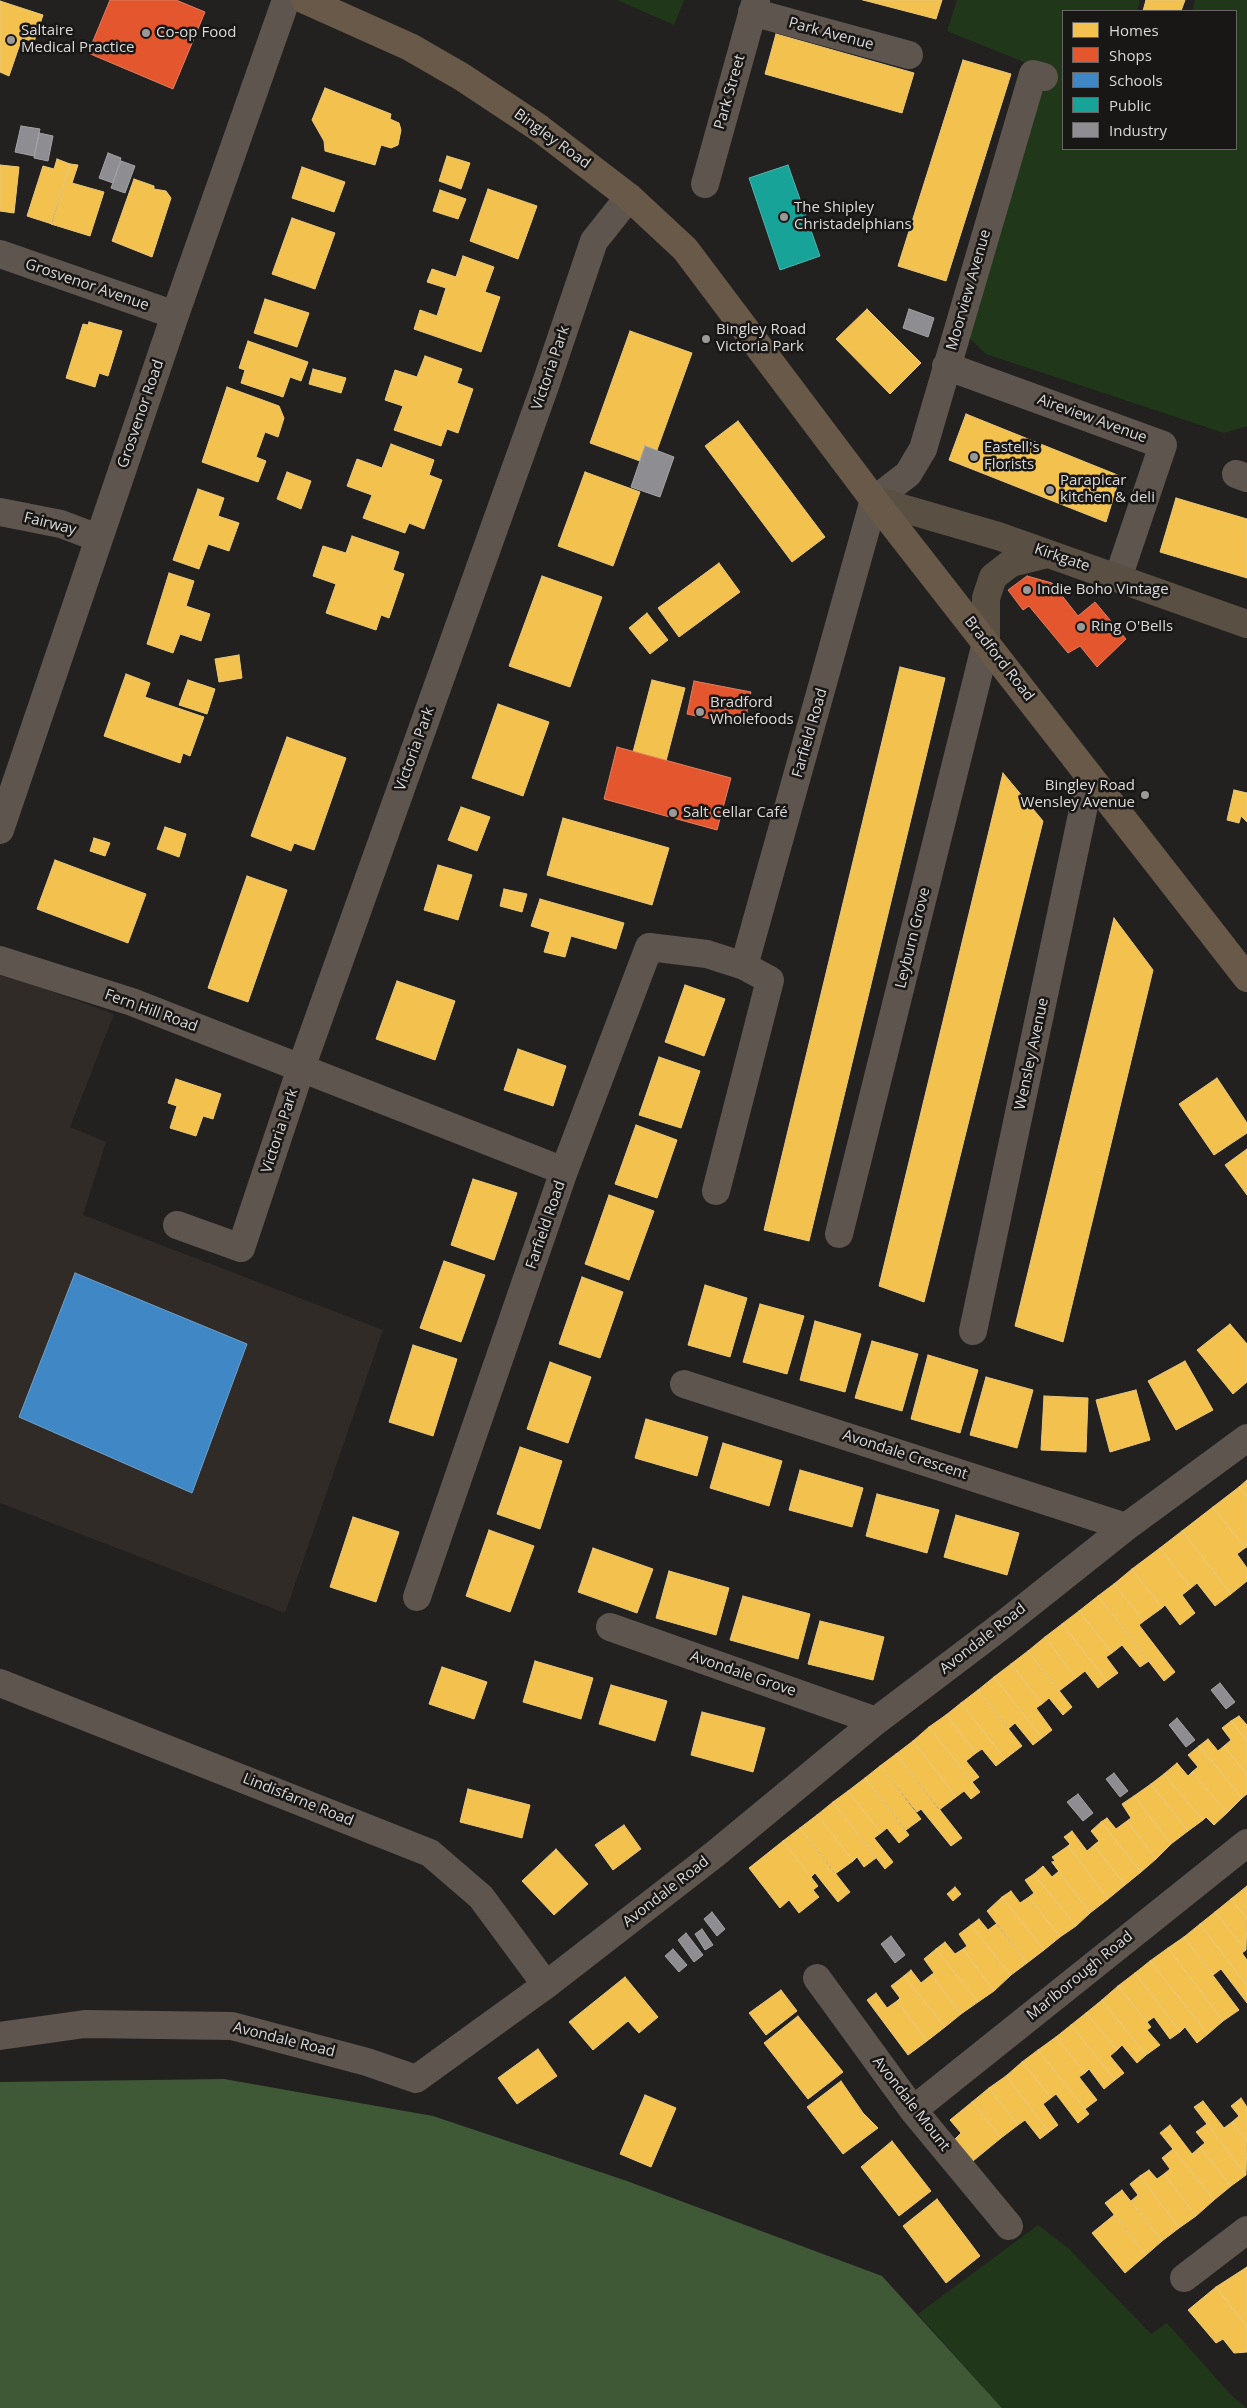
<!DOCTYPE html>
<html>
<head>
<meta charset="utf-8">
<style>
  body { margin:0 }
  #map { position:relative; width:1247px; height:2408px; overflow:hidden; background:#222120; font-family:"Open Sans",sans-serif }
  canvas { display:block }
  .legend { position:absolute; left:1062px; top:10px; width:175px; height:140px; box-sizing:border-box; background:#191716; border:1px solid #676564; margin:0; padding:6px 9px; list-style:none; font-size:15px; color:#dbdad9 }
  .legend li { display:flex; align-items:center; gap:10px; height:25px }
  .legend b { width:25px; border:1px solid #676564 }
</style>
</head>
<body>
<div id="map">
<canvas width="1247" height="2408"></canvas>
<ul class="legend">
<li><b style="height:14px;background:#f2c14e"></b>Homes</li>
<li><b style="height:14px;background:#e4572e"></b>Shops</li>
<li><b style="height:14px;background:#3f88c5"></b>Schools</li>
<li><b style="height:14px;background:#17a398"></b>Public</li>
<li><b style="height:14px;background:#8d8d92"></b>Industry</li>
</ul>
</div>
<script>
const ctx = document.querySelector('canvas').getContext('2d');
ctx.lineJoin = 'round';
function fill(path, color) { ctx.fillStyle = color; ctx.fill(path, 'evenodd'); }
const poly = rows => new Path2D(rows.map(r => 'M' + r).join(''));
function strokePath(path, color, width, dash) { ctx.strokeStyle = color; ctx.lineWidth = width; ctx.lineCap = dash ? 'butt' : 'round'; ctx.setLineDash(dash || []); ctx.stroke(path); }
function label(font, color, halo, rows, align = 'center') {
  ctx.font = font + ' "Open Sans",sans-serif'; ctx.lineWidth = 5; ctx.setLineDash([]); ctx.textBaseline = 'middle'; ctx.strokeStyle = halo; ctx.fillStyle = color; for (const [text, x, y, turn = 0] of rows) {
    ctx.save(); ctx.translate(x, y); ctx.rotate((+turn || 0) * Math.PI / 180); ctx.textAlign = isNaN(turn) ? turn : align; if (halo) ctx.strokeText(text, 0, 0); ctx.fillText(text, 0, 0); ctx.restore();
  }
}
fill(poly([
  [0,973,114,1014,70,1127,106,1142,83,1215,383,1330,285,1613,0,1503]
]), '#302b27');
fill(poly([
  [617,0,684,0,674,25],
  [957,0,1140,0,1137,11,1063,11,1063,149,1236,149,1236,11,1192,11,1195,0,1247,0,1247,426,1224,433,986,354,967,336,1046,71,947,31],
  [1038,2225,1068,2248,1151,2334,1167,2323,1232,2396,1247,2408,1002,2408,918,2314]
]), '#213719');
fill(poly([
  [224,2079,433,2116,627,2181,882,2276,1002,2408,0,2408,0,2082]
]), '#3f5936');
const homes = poly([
  [863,0,942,0,936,19,863,0],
  [1146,0,1185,0,1181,11,1143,11,1146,0],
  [0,1,43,15,34,42,22,38,9,76,0,72,0,1],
  [776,34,914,73,902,113,765,74,776,34],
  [963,60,1011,74,946,281,898,266,963,60],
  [325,88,391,114,390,119,399,123,401,130,398,145,391,148,381,145,375,165,325,151,324,141,312,120,325,88],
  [447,156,470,163,461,189,439,181,447,156],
  [57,159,70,164,52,224,27,216,43,166,54,169,57,159],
  [70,164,78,165,72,183,104,192,90,236,51,224,70,164],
  [0,165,19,167,14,213,0,211,0,165],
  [302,167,345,182,334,212,292,198,302,167],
  [134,179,154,186,154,189,166,191,171,198,152,257,112,241,134,179],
  [488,189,537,206,518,259,470,241,488,189],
  [440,190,466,199,458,219,433,211,440,190],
  [292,218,335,233,315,289,272,274,292,218],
  [463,256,494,267,485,292,500,297,481,352,414,329,420,310,437,316,446,288,427,282,432,269,456,277,463,256],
  [265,299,309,313,297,347,254,333,265,299],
  [867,309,921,363,890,394,836,339,867,309],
  [89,322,122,331,108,376,99,373,95,387,66,378,83,324,88,325,89,322],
  [630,331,692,353,657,450,645,446,640,461,590,443,630,331],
  [248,341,308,362,301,381,290,377,283,397,241,383,245,370,239,368,248,341],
  [425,356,462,369,457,383,473,389,458,433,447,429,441,446,394,430,403,406,385,400,395,370,417,377,425,356],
  [313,369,346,378,341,393,309,384,313,369],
  [227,387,279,406,284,418,278,437,265,432,256,457,266,461,258,482,202,462,227,387],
  [966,414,1120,476,1106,522,949,460,966,414],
  [738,421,825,537,792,562,705,446,738,421],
  [391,444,434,460,429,475,442,480,424,529,409,523,405,533,363,518,372,495,347,486,357,459,382,468,391,444],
  [287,472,311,481,301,509,277,499,287,472],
  [585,472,640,492,613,566,558,546,585,472],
  [198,489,224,498,218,516,239,523,229,551,208,544,199,569,173,560,198,489],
  [1176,498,1247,519,1247,578,1160,552,1176,498],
  [352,536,399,552,393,570,404,574,389,618,381,615,376,630,326,613,336,584,313,576,323,546,346,553,352,536],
  [719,563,740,592,679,637,658,608,719,563],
  [169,573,194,581,186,606,210,614,201,641,180,634,173,653,147,644,169,573],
  [542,576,602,597,570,687,509,666,542,576],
  [647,613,668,640,650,654,629,628,647,613],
  [239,655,242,678,219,682,215,659,239,655],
  [900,667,945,678,809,1241,764,1230,900,667],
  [126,674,150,683,145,697,204,717,190,756,183,753,180,763,104,736,126,674],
  [188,680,215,689,207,714,179,705,188,680],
  [652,680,685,688,666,761,633,752,652,680],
  [498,704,549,722,523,796,472,778,498,704],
  [287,737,346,758,314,850,294,843,291,851,251,836,287,737],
  [1003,773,1043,821,924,1302,879,1286,1003,773],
  [1234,790,1247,793,1247,822,1241,816,1239,823,1227,820,1234,790],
  [461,807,490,817,477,851,448,840,461,807],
  [563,818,669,848,652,905,547,875,563,818],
  [165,827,186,834,179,857,157,849,165,827],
  [94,838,110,843,105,856,90,851,94,838],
  [55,860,146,894,128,943,37,909,55,860],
  [438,865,472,875,458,920,424,910,438,865],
  [247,876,287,890,248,1002,208,988,247,876],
  [504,889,527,894,522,912,500,906,504,889],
  [540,899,624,923,616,949,571,936,565,957,544,952,550,932,531,926,540,899],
  [1114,918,1153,970,1063,1342,1015,1326,1114,918],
  [397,981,455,1001,435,1060,376,1039,397,981],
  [685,985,725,999,704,1056,665,1042,685,985],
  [518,1049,566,1066,553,1106,504,1090,518,1049],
  [659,1057,700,1071,681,1128,639,1115,659,1057],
  [1217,1078,1247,1123,1247,1133,1214,1155,1179,1104,1217,1078],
  [176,1079,221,1094,213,1119,203,1116,196,1136,170,1128,177,1106,168,1103,176,1079],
  [636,1125,677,1140,657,1198,615,1184,636,1125],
  [1247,1149,1247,1195,1225,1165,1247,1149],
  [473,1179,517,1193,494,1260,451,1245,473,1179],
  [609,1195,654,1211,629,1280,585,1264,609,1195],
  [444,1261,485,1275,461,1342,420,1328,444,1261],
  [582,1277,623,1292,600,1358,559,1344,582,1277],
  [705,1285,747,1298,730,1357,688,1345,705,1285],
  [760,1304,804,1316,787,1374,743,1362,760,1304],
  [815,1321,861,1334,845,1392,800,1380,815,1321],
  [1230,1324,1247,1344,1247,1382,1233,1394,1197,1350,1230,1324],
  [872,1341,918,1354,902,1411,855,1398,872,1341],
  [413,1345,457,1359,433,1436,389,1422,413,1345],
  [928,1355,978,1370,960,1433,911,1419,928,1355],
  [1185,1361,1213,1410,1176,1430,1148,1381,1185,1361],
  [550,1362,591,1377,568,1443,527,1429,550,1362],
  [986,1377,1033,1390,1017,1448,970,1435,986,1377],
  [1136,1390,1150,1440,1110,1452,1096,1400,1136,1390],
  [1044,1396,1088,1398,1086,1452,1041,1450,1044,1396],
  [646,1419,708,1437,697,1476,635,1458,646,1419],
  [723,1443,782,1461,769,1506,710,1488,723,1443],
  [520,1447,562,1461,540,1529,497,1514,520,1447],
  [800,1470,863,1488,852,1527,789,1510,800,1470],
  [1247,1480,1247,1497,1239,1487,1247,1480],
  [1239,1487,1247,1497,1247,1547,1245,1548,1213,1507,1239,1487],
  [877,1494,939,1510,927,1553,866,1536,877,1494],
  [1213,1507,1245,1548,1237,1554,1247,1568,1247,1581,1231,1594,1182,1531,1213,1507],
  [956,1515,1019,1533,1007,1575,944,1557,956,1515],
  [353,1517,399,1532,376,1602,330,1587,353,1517],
  [489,1530,534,1546,510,1612,466,1596,489,1530],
  [1182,1531,1231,1594,1215,1606,1197,1583,1191,1588,1160,1548,1182,1531],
  [593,1548,653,1569,637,1613,578,1592,593,1548],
  [1160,1548,1191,1588,1182,1595,1195,1613,1180,1625,1165,1605,1162,1608,1132,1569,1160,1548],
  [1132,1569,1162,1608,1144,1621,1114,1584,1132,1569],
  [669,1571,729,1588,716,1635,656,1618,669,1571],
  [1114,1584,1144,1621,1139,1625,1175,1672,1164,1681,1098,1596,1114,1584],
  [743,1596,810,1614,798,1659,730,1640,743,1596],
  [1098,1596,1149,1661,1140,1667,1122,1645,1112,1653,1079,1611,1098,1596],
  [1079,1611,1112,1653,1106,1657,1118,1673,1107,1681,1062,1624,1079,1611],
  [820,1621,884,1637,873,1680,808,1664,820,1621],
  [1062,1624,1107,1681,1098,1688,1085,1671,1076,1678,1045,1637,1062,1624],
  [1045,1637,1076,1678,1059,1691,1028,1651,1045,1637],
  [1028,1651,1072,1707,1063,1715,1049,1698,1042,1704,1011,1664,1028,1651],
  [535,1661,593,1678,581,1719,523,1702,535,1661],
  [1011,1664,1042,1704,1036,1708,1052,1730,1042,1738,994,1677,1011,1664],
  [442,1667,487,1682,474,1719,429,1704,442,1667],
  [994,1677,1042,1738,1033,1745,1015,1723,1008,1729,978,1690,994,1677],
  [611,1685,667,1701,655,1741,599,1724,611,1685],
  [978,1690,1022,1746,1005,1759,961,1703,978,1690],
  [961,1703,1005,1759,996,1766,982,1749,976,1753,946,1715,961,1703],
  [702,1712,765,1728,753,1772,691,1755,702,1712],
  [946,1715,976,1753,966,1761,979,1777,972,1782,929,1727,946,1715],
  [1239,1716,1247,1725,1247,1741,1231,1721,1239,1716],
  [1231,1721,1247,1741,1247,1775,1224,1746,1231,1740,1222,1728,1231,1721],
  [929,1727,980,1792,971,1799,964,1791,956,1797,913,1741,929,1727],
  [1208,1739,1218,1751,1224,1746,1247,1775,1247,1794,1242,1798,1199,1746,1208,1739],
  [913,1741,956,1797,939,1810,896,1754,913,1741],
  [1199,1746,1242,1798,1227,1813,1192,1772,1198,1767,1188,1755,1199,1746],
  [896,1754,962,1838,951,1846,921,1809,917,1812,880,1766,896,1754],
  [1177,1763,1188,1776,1192,1772,1227,1813,1214,1825,1206,1817,1203,1820,1164,1774,1177,1763],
  [880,1766,921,1819,906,1830,865,1778,880,1766],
  [1164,1774,1203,1820,1188,1831,1151,1784,1164,1774],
  [865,1778,909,1835,899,1843,887,1828,881,1833,848,1791,865,1778],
  [1151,1784,1188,1831,1171,1844,1134,1796,1151,1784],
  [468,1789,530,1805,522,1838,460,1822,468,1789],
  [848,1791,881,1833,874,1838,893,1862,885,1869,833,1802,848,1791],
  [1134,1796,1171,1844,1156,1859,1127,1821,1131,1818,1122,1804,1134,1796],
  [833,1802,876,1858,864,1867,857,1857,853,1861,817,1815,833,1802],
  [817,1815,853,1861,835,1874,800,1828,817,1815],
  [1107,1818,1116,1829,1127,1821,1156,1859,1141,1872,1101,1822,1107,1818],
  [1101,1822,1141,1872,1125,1885,1094,1845,1099,1841,1091,1831,1101,1822],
  [624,1825,641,1849,613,1870,595,1845,624,1825],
  [800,1828,850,1892,838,1902,815,1873,811,1877,783,1841,800,1828],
  [1072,1831,1087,1851,1094,1845,1125,1885,1108,1899,1068,1846,1070,1844,1064,1837,1072,1831],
  [783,1841,818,1886,813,1890,819,1897,799,1913,789,1900,780,1908,749,1868,783,1841],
  [1068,1846,1108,1899,1090,1913,1052,1862,1055,1861,1052,1857,1068,1846],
  [556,1849,588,1884,554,1915,522,1881,556,1849],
  [1052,1862,1090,1913,1076,1926,1034,1874,1043,1866,1052,1877,1059,1871,1052,1862],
  [1034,1874,1076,1926,1060,1937,1029,1897,1034,1893,1025,1880,1034,1874],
  [1247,1886,1247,1919,1231,1899,1247,1886],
  [955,1887,961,1894,953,1901,947,1894,955,1887],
  [1011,1891,1020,1903,1029,1897,1060,1937,1044,1950,1002,1897,1011,1891],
  [1002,1897,1044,1950,1027,1963,987,1911,1002,1897],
  [1231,1899,1247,1919,1246,1950,1215,1912,1231,1899],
  [1215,1912,1246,1950,1242,1953,1247,1960,1247,1986,1200,1924,1215,1912],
  [979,1919,988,1930,996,1924,1027,1963,1011,1975,971,1925,979,1919],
  [1200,1924,1247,1986,1247,2003,1221,1969,1213,1975,1184,1937,1200,1924],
  [971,1925,1011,1975,994,1991,963,1949,967,1946,959,1934,971,1925],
  [1184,1937,1239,2010,1223,2021,1168,1948,1184,1937],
  [945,1942,955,1954,963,1949,994,1991,978,2002,936,1949,945,1942],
  [1168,1948,1223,2021,1208,2034,1150,1961,1168,1948],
  [936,1949,978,2002,961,2014,931,1975,934,1973,924,1959,936,1949],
  [1150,1961,1208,2034,1197,2043,1185,2027,1180,2032,1135,1973,1150,1961],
  [911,1970,921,1983,931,1975,961,2014,945,2027,904,1976,911,1970],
  [1135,1973,1180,2032,1170,2039,1154,2017,1147,2022,1118,1986,1135,1973],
  [904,1976,945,2027,927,2041,897,2001,900,1998,891,1986,904,1976],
  [625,1977,658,2017,639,2033,628,2021,593,2050,569,2022,625,1977],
  [1118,1986,1151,2027,1147,2030,1160,2045,1146,2055,1102,2000,1118,1986],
  [781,1990,797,2011,766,2035,749,2013,781,1990],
  [876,1993,887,2008,897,2001,927,2041,908,2055,867,2000,876,1993],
  [1102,2000,1146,2055,1137,2063,1122,2045,1117,2050,1086,2013,1102,2000],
  [1086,2013,1117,2050,1110,2056,1124,2073,1115,2080,1071,2025,1086,2013],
  [798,2016,843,2072,808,2099,764,2043,798,2016],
  [1071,2025,1115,2080,1104,2089,1089,2069,1085,2073,1056,2037,1071,2025],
  [1056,2037,1085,2073,1079,2077,1097,2100,1085,2109,1038,2050,1056,2037],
  [538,2049,557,2076,517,2104,498,2078,538,2049],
  [1038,2050,1089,2114,1078,2123,1056,2094,1051,2098,1022,2062,1038,2050],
  [1022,2062,1051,2098,1043,2104,1058,2125,1049,2132,1006,2076,1022,2062],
  [1006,2076,1049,2132,1040,2139,1025,2120,1018,2125,989,2088,1006,2076],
  [841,2081,863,2113,878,2128,843,2154,807,2107,841,2081],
  [989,2088,1018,2125,1001,2138,972,2102,989,2088],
  [645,2095,676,2108,651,2167,620,2154,645,2095],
  [1241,2098,1247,2107,1247,2141,1232,2122,1239,2116,1231,2106,1241,2098],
  [1203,2101,1224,2128,1232,2122,1247,2141,1246,2175,1194,2107,1203,2101],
  [972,2102,1001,2138,973,2161,955,2139,961,2133,950,2120,972,2102],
  [1207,2124,1246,2175,1231,2186,1200,2147,1205,2143,1196,2132,1207,2124],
  [1170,2125,1192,2154,1200,2147,1231,2186,1214,2200,1160,2133,1170,2125],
  [892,2141,931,2191,899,2216,861,2167,892,2141],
  [1173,2149,1214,2200,1196,2216,1164,2174,1170,2169,1162,2158,1173,2149],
  [1149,2170,1157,2179,1164,2174,1196,2216,1179,2228,1140,2176,1149,2170],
  [1140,2176,1179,2228,1162,2241,1131,2201,1138,2195,1130,2184,1140,2176],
  [1122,2190,1162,2241,1146,2255,1105,2203,1122,2190],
  [937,2199,980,2256,946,2283,903,2226,937,2199],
  [1114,2215,1146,2255,1125,2273,1092,2233,1114,2215],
  [1247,2267,1247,2327,1216,2287,1247,2267],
  [1216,2287,1247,2327,1247,2352,1234,2353,1223,2339,1216,2343,1188,2310,1216,2287]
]);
fill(homes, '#f2c14e');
strokePath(homes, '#ebc878', 1);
const shops = poly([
  [110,0,176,0,205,12,173,89,88,53,110,0],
  [1027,576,1052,583,1078,616,1095,602,1126,639,1097,667,1080,646,1068,653,1029,606,1023,610,1008,590,1027,576],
  [694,681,751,692,744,726,687,714,694,681],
  [617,747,731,778,717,830,604,799,617,747]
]);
fill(shops, '#e4572e');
strokePath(shops, '#e17e61', 1);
const schools = poly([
  [75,1273,247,1344,192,1493,19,1417,75,1273]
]);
fill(schools, '#3f88c5');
strokePath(schools, '#6ea1cb', 1);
const public = poly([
  [788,165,820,256,780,270,749,178,788,165]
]);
fill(public, '#17a398');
strokePath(public, '#52b4ac', 1);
const industry = poly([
  [21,126,40,129,34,156,15,152,21,126],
  [39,133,53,136,48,161,34,158,39,133],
  [108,153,121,158,113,183,99,178,108,153],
  [121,161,135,166,125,193,111,188,121,161],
  [909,309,934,318,928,337,903,328,909,309],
  [645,446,674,457,660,497,631,487,645,446],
  [1220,1683,1235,1702,1226,1709,1211,1690,1220,1683],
  [1177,1718,1195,1740,1186,1747,1169,1725,1177,1718],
  [1114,1773,1128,1791,1120,1797,1106,1779,1114,1773],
  [1078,1794,1093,1813,1083,1821,1067,1802,1078,1794],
  [712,1912,725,1929,717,1936,704,1919,712,1912],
  [702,1929,713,1945,705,1950,695,1934,702,1929],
  [686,1933,703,1955,694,1962,678,1940,686,1933],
  [891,1936,905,1955,895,1963,881,1944,891,1936],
  [673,1949,687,1965,679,1972,665,1956,673,1949]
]);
fill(industry, '#8d8d92');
strokePath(industry, '#a4a4a7', 1);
strokePath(poly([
  [752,12,909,55],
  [705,184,756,0],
  [0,254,175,315],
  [946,366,1163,445,1118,578],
  [1236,474,1247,478],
  [0,512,61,524,98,538],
  [0,830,175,315,286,0],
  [0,960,132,1002,564,1171],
  [716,1191,770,980,744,966,874,500,908,474,923,449,1033,74,1044,77],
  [177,1225,241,1248,301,1068,545,386,594,241,629,197],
  [839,1234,986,643],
  [973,1331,1090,777],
  [684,1384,1126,1527],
  [417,1597,564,1171,649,947,707,954,744,966],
  [610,1627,876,1721],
  [0,1683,430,1853,481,1897,546,1985],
  [817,1978,913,2110,1009,2226],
  [0,2036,85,2024,232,2026,367,2062,416,2079,546,1985,715,1854,876,1721,1004,1624,1126,1527,1247,1438],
  [913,2110,1247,1843],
  [1184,2278,1247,2230]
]), '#5e554e', 28);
strokePath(poly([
  [874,500,998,536,1247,624],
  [986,643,986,598,993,577,1011,563,1048,554]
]), '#594f43', 28);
strokePath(poly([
  [305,0,410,47,462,77,539,128,629,197,685,249,874,500,1247,978]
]), '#685949', 28);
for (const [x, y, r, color] of [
  [146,33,5,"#9a9998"],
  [11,40,5,"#9a9998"],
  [784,217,5,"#9a9998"],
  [706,339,5,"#9a9998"],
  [974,457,5,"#9a9998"],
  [1050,490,5,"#9a9998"],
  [1027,590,5,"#9a9998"],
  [1081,627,5,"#9a9998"],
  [700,712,5,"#9a9998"],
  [1145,795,5,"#9a9998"],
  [673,813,5,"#9a9998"]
]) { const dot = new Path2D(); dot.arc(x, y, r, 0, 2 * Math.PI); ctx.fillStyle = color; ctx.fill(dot); strokePath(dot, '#191716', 2); }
label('15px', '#dbdad9', '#191716', [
  ["Saltaire",21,31],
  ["Medical Practice",21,48],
  ["Co-op Food",156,33],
  ["The Shipley",794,208],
  ["Christadelphians",794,225],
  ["Bingley Road",716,330],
  ["Victoria Park",716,347],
  ["Eastell's",984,448],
  ["Florists",984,465],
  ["Parapicar",1060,481],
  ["kitchen & deli",1060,498],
  ["Indie Boho Vintage",1037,590],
  ["Ring O'Bells",1091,627],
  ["Bradford",710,703],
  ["Wholefoods",710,720],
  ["Bingley Road",1135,786,"right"],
  ["Wensley Avenue",1135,803,"right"],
  ["Salt Cellar Café",683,813]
], 'left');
label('15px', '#dbdad9', '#191716', [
  ["Park Avenue",831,34,15],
  ["Park Street",730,92,-74],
  ["Bingley Road",552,139,36],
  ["Grosvenor Avenue",87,285,19],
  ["Moorview Avenue",969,290,-74],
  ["Victoria Park",551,368,-71],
  ["Grosvenor Road",141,414,-71],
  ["Aireview Avenue",1092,419,20],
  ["Fairway",50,524,14],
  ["Kirkgate",1062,558,19],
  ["Bradford Road",999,659,52],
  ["Farfield Road",810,733,-74],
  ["Victoria Park",415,749,-70],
  ["Leyburn Grove",913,938,-76],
  ["Fern Hill Road",151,1011,20],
  ["Wensley Avenue",1032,1054,-78],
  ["Victoria Park",280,1131,-72],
  ["Farfield Road",546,1225,-71],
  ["Avondale Crescent",905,1455,18],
  ["Avondale Road",983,1639,-38],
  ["Avondale Grove",743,1674,19],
  ["Lindisfarne Road",298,1800,22],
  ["Avondale Road",666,1892,-38],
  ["Marlborough Road",1080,1976,-39],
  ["Avondale Road",284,2040,14],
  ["Avondale Mount",911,2104,52]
]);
</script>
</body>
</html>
